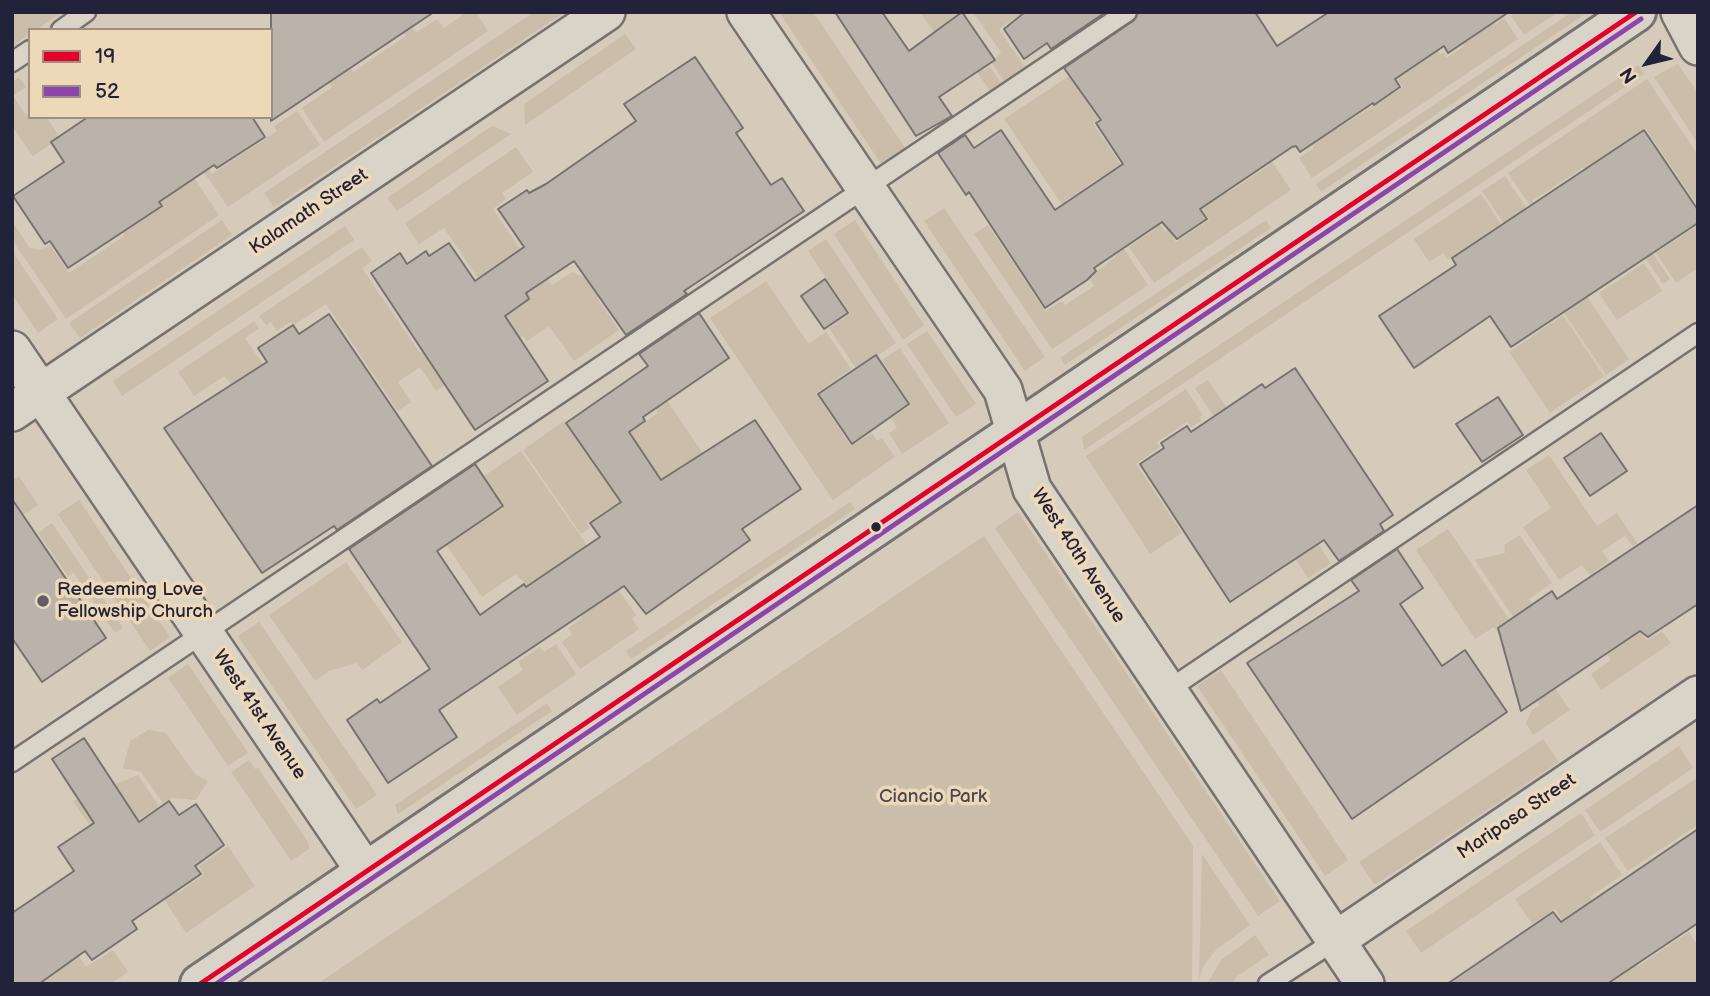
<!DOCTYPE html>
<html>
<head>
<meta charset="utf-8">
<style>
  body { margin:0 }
  #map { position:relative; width:1710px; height:996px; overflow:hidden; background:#d6cbbb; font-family:"Balsamiq Sans",sans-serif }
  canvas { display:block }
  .frame { position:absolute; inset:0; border:14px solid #22223b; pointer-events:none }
  .legend { position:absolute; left:28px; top:28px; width:245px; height:91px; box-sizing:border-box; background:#edd9b7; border:2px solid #9c9085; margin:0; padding:9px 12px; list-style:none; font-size:21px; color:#22223b }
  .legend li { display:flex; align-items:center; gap:14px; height:35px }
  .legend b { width:35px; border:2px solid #9c9085 }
  .north { position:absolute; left:1612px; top:28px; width:70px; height:70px; -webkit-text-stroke:5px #edd9b7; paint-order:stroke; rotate:236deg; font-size:19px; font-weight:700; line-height:28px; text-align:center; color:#22223b }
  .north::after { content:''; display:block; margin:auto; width:24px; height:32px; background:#22223b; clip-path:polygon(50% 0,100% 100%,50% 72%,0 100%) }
</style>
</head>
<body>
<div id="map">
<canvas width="1710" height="996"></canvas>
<div class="frame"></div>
<ul class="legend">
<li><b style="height:9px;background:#e4002b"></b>19</li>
<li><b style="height:9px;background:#8e44ad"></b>52</li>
</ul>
<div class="north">N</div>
</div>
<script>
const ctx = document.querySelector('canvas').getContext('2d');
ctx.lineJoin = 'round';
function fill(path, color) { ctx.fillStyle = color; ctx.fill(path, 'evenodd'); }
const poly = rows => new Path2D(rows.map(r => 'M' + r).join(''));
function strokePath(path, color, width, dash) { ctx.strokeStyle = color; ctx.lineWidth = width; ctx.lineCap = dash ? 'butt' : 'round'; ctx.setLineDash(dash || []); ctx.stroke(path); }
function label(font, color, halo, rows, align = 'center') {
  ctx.font = font + ' "Balsamiq Sans",sans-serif'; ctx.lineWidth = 7; ctx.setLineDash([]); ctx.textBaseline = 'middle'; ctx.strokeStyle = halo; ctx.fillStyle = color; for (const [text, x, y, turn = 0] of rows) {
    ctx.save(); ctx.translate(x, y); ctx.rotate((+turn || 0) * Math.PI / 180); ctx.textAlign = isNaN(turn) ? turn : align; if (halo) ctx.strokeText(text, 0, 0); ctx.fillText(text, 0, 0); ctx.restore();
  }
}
fill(poly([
  [12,12,62,12,36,30,30,30,30,34,12,46],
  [280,12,332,40,353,72,406,36,390,12,401,12,416,33,437,19,444,28,467,12,476,12,488,31,324,142,302,108,332,87],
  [534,12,565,12,274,207,264,193],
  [779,12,813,12,906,149,882,165],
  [920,12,957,12,948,21,983,71,990,67,1001,83,990,91,968,59,957,66],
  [973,12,1023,12,999,29,1025,67,1004,81,992,63,1001,52],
  [1357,12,1411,12,1440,54,1443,52,1446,58,1464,46,1459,38,1490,17,1496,24,1504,18,1518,39,1312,178,1299,158,1314,148,1308,139,1332,123,1337,129,1403,87,1397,79,1401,76],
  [1516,12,1558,12,1524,35,1511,16],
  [1572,12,1588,12,1321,192,1316,184],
  [625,34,636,49,525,125,524,104],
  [1678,64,1698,93,1698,144,1654,77],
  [1638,65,1644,74,1084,450,1082,437],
  [1069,76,1093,111,1121,92,1127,100,1093,123,1128,175,1107,189,1099,178,1067,200,1106,259,1101,262,1004,119],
  [19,77,26,87,13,96,26,115,30,112,30,117,47,117,60,138,33,156,12,126,12,82],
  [1647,79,1698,155,1698,206,1645,128,1598,160,1606,172,1601,176,1670,279,1663,284,1584,167,1532,201,1594,292,1590,294,1508,173],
  [297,111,320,145,228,207,188,149,193,146,212,174,277,131,274,126],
  [492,126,511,134,397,211,387,198],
  [516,147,533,172,502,193,506,199,493,209,533,268,538,266,552,285,572,272,590,280,600,295,597,298,619,330,574,361,549,326,527,341,523,336,480,366,506,320,444,228,419,244,405,223],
  [175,149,219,215,66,319,12,240,12,221,30,248,42,250,50,245,69,273,124,236,121,230,162,207,160,203,176,191,157,161],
  [1266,153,1291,190,1154,283,1129,247,1155,229,1123,182,1129,177,1165,231,1168,230,1176,242,1209,220,1202,208,1209,203,1221,184,1228,193,1269,165,1263,155],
  [1505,176,1629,359,1606,375,1482,191],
  [1481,194,1510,238,1506,241,1496,227,1448,260,1443,253,1429,262,1414,239],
  [1629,206,1659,251,1698,225,1698,268,1676,283,1626,208],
  [944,208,1045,357,1025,371,924,221],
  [222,220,232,235,80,338,69,323],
  [855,220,924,325,903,340,834,234],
  [1266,220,1271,228,1065,365,1060,358],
  [988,225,1045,311,1062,301,1065,305,1094,286,1089,278,1124,249,1148,285,1052,349,974,234],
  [345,226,354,240,122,396,113,381],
  [826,239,896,343,857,370,829,328,850,314,808,251],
  [362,247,372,261,362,268,420,353,425,350,469,369,436,391,420,367,398,382,411,402,398,411,326,304,294,325,290,322,277,331,271,322,266,325,259,316],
  [12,251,58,319,38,333,12,294],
  [1644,263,1662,291,1617,320,1599,293],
  [766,281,809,344,826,332,851,369,816,393,851,446,872,433,877,441,882,438,895,457,833,500,710,318],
  [1563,315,1604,376,1550,413,1509,352],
  [254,321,259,328,245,338,284,395,294,479,225,376,194,396,178,372],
  [927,331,976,404,956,417,907,344],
  [900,348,949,423,902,454,889,433,897,428,891,418,911,405,882,360],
  [647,372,703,453,621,506,618,502,587,523,590,528,581,534,523,450,564,421,591,460,658,413,636,380],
  [1208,380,1331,563,1308,578,1235,469,1244,462,1195,388],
  [1186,389,1203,415,1199,417,1202,421,1191,427,1187,422,1157,442,1160,447,1136,464,1182,533,1150,554,1086,456],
  [521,451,636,615,632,619,639,629,580,669,562,642,572,634,568,628,582,618,550,570,527,585,516,574,482,597,445,543,505,507,484,476],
  [1549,455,1597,526,1617,513,1637,543,1633,546,1625,536,1602,551,1609,561,1594,572,1622,614,1582,565,1559,580,1523,527,1551,508,1526,470],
  [19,476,38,505,12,522,12,481],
  [79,500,170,637,150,651,58,514],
  [850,502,855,509,631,659,626,651],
  [1018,512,1280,901,1258,916,995,528],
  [52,523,123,628,115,633,74,573,68,576,38,533],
  [1448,529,1570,710,1533,735,1526,723,1532,710,1540,705,1533,694,1536,691,1494,627,1475,639,1416,550],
  [1520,535,1552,583,1529,599,1537,611,1551,674,1475,560,1505,553,1504,545],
  [984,536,1193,846,1192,984,320,982],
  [346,562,402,642,362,670,357,663,329,671,315,681,269,615],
  [259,622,377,795,356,809,238,636],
  [1632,623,1647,640,1662,631,1671,643,1601,690,1591,674,1611,660,1601,645],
  [556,644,576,674,517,715,498,687,523,670,518,662,540,647,544,652],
  [188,664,248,753,228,766,168,678],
  [1221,670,1348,860,1325,876,1197,686],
  [547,703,552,711,398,814,395,805],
  [148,730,166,733,195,774,208,781,196,800,171,798,163,803,141,772,123,768,130,741],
  [1543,739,1559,762,1375,885,1359,862],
  [1679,746,1693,768,1600,832,1585,810],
  [249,760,255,769,258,768,308,842,309,849,291,861,231,772],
  [138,775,159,806,117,835,136,891,73,801],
  [1698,777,1698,825,1628,871,1605,838],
  [1581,813,1595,835,1421,953,1406,931],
  [1600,842,1622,875,1590,897,1637,967,1689,932,1698,946,1698,984,1605,984,1555,909,1532,924,1515,899],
  [228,846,255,886,186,933,159,892,171,884,178,893,204,875,199,866],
  [1202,854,1250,925,1217,949,1204,965,1199,979],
  [49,912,86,967,113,950,128,972,110,984,41,984,57,973,50,962],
  [1255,935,1269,955,1236,977,1233,984,1207,984,1221,960]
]), '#cabdaa');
const building = poly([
  [271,12,434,12,271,121,271,12],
  [835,12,882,12,909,51,962,12,995,60,939,97,952,116,916,136,835,12],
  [1025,12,1106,12,1051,49,1047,43,1024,59,1004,29,1025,12],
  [1138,12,1255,12,1277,46,1329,12,1509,12,1448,53,1444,46,1395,79,1400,87,1374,105,1373,103,1300,152,1296,146,1292,147,1200,209,1207,219,1177,239,1162,222,1094,268,1096,271,1087,280,1045,308,969,192,966,195,938,153,965,135,974,148,1001,130,1055,210,1123,164,1096,123,1101,120,1064,68,1133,21,1138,12],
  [695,57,743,128,736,133,771,185,782,178,804,211,684,291,687,294,626,335,574,261,526,293,529,299,505,316,548,381,475,430,371,273,400,253,407,264,426,251,429,256,449,243,475,281,524,247,498,209,527,190,529,193,546,184,636,121,624,104,695,57],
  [88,117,252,117,265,137,217,168,214,165,159,202,162,206,68,268,50,241,45,244,13,196,64,162,51,142,88,117],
  [1644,130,1698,210,1698,223,1511,347,1490,316,1414,368,1379,316,1456,265,1452,258,1644,130],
  [825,279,848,313,824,329,801,296,825,279],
  [699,313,729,358,643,417,645,421,629,432,661,480,755,420,801,489,742,529,750,540,646,614,624,586,439,710,457,737,388,783,347,720,377,699,380,703,430,669,349,549,475,464,503,506,437,551,480,615,524,584,526,587,600,537,590,523,621,502,566,423,648,366,639,354,699,313],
  [329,314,432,466,337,530,334,526,262,573,164,428,267,362,258,348,293,325,299,334,329,314],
  [876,355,909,404,852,444,818,394,876,355],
  [1295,368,1393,515,1380,524,1384,531,1339,561,1324,540,1230,602,1140,464,1164,448,1161,443,1187,426,1191,432,1262,384,1265,388,1295,368],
  [1498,397,1523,435,1482,462,1456,424,1498,397],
  [1601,433,1627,471,1590,496,1564,458,1601,433],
  [12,499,106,638,42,682,12,638,12,499],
  [1698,505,1698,604,1648,637,1640,631,1521,711,1498,628,1552,591,1557,599,1698,505],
  [1397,549,1423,588,1400,604,1442,666,1465,650,1507,712,1352,819,1247,663,1359,591,1351,580,1397,549],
  [84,738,139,822,169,801,179,815,196,804,224,845,195,866,201,874,132,921,137,929,92,960,85,951,39,984,12,984,12,913,74,871,58,847,94,823,52,759,84,738],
  [1698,829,1698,923,1607,984,1447,984,1553,912,1561,922,1698,829]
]);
fill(building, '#bbb3a9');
strokePath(building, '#777270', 2);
const lane = poly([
  [61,30,86,12],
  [12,62,30,50],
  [1168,690,1698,333],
  [12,762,1127,12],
  [1268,984,1336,940]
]);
const street = poly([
  [746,12,1003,390,1032,489,1365,984],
  [1680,12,1698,46],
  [12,350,365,871],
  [12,412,606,12],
  [1336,940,1698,695]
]);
const secondary = poly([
  [200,984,1636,12]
]);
strokePath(lane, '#777270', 23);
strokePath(street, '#777270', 42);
strokePath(secondary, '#777270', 44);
strokePath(lane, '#dad3c7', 18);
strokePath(street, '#dad3c7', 37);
strokePath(secondary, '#dad3c7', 38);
strokePath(poly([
  [200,984,1636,12]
]), '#e4002b', 5);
strokePath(poly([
  [216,984,1641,19]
]), '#8e44ad', 5);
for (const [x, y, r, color] of [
  [876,527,6,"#22223b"],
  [43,601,7,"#615d68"]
]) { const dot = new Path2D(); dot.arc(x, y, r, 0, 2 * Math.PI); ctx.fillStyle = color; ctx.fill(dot); strokePath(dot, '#edd9b7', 2.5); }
label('19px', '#22223b', '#edd9b7', [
  ["Kalamath Street",309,212,-34],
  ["West 40th Avenue",1078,556,57],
  ["West 41st Avenue",259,715,56],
  ["Mariposa Street",1517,817,-34]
]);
label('19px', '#22223b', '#edd9b7', [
  ["Redeeming Love",57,590],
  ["Fellowship Church",57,612]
], 'left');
label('19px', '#4a4653', '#edd9b7', [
  ["Ciancio Park",933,797]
]);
</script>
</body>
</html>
